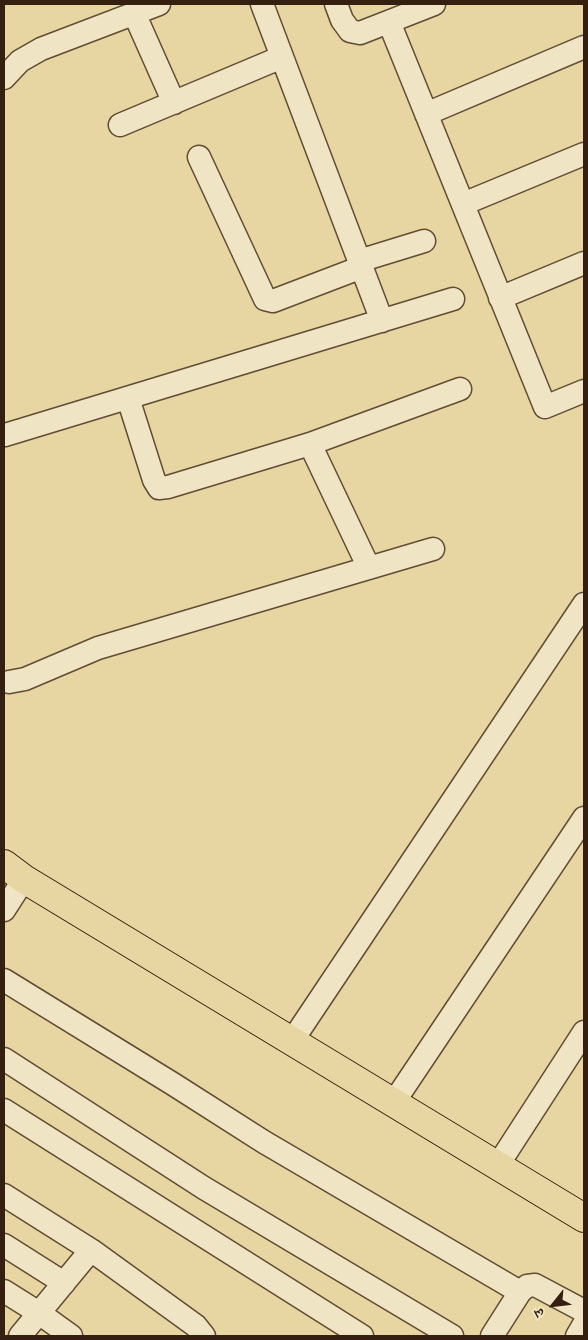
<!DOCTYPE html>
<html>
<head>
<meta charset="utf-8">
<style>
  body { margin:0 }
  #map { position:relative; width:588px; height:1340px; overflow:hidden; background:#e7d5a2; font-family:"IM FELL DW Pica","Noto Serif Devanagari",serif }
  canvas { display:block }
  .frame { position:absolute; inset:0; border:5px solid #341f10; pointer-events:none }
  .north { position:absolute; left:528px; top:1280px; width:50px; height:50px; -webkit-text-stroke:4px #efe4c3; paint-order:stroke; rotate:241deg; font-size:14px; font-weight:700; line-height:20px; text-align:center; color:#341f10 }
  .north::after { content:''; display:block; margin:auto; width:18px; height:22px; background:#341f10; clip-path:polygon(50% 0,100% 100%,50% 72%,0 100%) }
</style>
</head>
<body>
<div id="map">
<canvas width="588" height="1340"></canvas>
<div class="frame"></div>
<div class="north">उ</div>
</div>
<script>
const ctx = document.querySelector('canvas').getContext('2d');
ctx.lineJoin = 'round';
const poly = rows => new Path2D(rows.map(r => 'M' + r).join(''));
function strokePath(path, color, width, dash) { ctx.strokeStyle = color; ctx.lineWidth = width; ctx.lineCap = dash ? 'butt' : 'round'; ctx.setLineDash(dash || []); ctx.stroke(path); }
const minor = poly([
  [262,4,382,321],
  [336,4,342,20,350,31,360,33,434,4],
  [134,13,174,103],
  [389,22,545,407,584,391],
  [4,78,20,61,41,49,159,4],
  [426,114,584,47],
  [120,125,282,57],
  [199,157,265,299,273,301,362,267],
  [463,204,584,154],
  [359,261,424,241],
  [500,298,584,263],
  [128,398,154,480,159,488,168,487,310,444,460,389],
  [5,435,453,299],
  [310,444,369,568],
  [9,682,25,679,98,648,433,549],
  [4,910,24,879],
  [4,980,173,1084,264,1142,520,1292],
  [292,1041,584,604],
  [4,1059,204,1188,452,1336],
  [394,1102,584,818],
  [4,1110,362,1336],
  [498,1165,584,1032],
  [4,1195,91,1250,196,1326,204,1336],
  [4,1245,64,1283],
  [4,1291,39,1313,71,1336],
  [20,1336,91,1250],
  [492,1336,520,1292,527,1286,535,1285,584,1311],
  [577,1336,584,1324]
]);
const major = poly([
  [4,864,24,879,584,1218]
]);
strokePath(minor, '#614c34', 25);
strokePath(major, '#341f10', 30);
strokePath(minor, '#efe4c3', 22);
strokePath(major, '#e7d5a2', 28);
</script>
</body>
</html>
